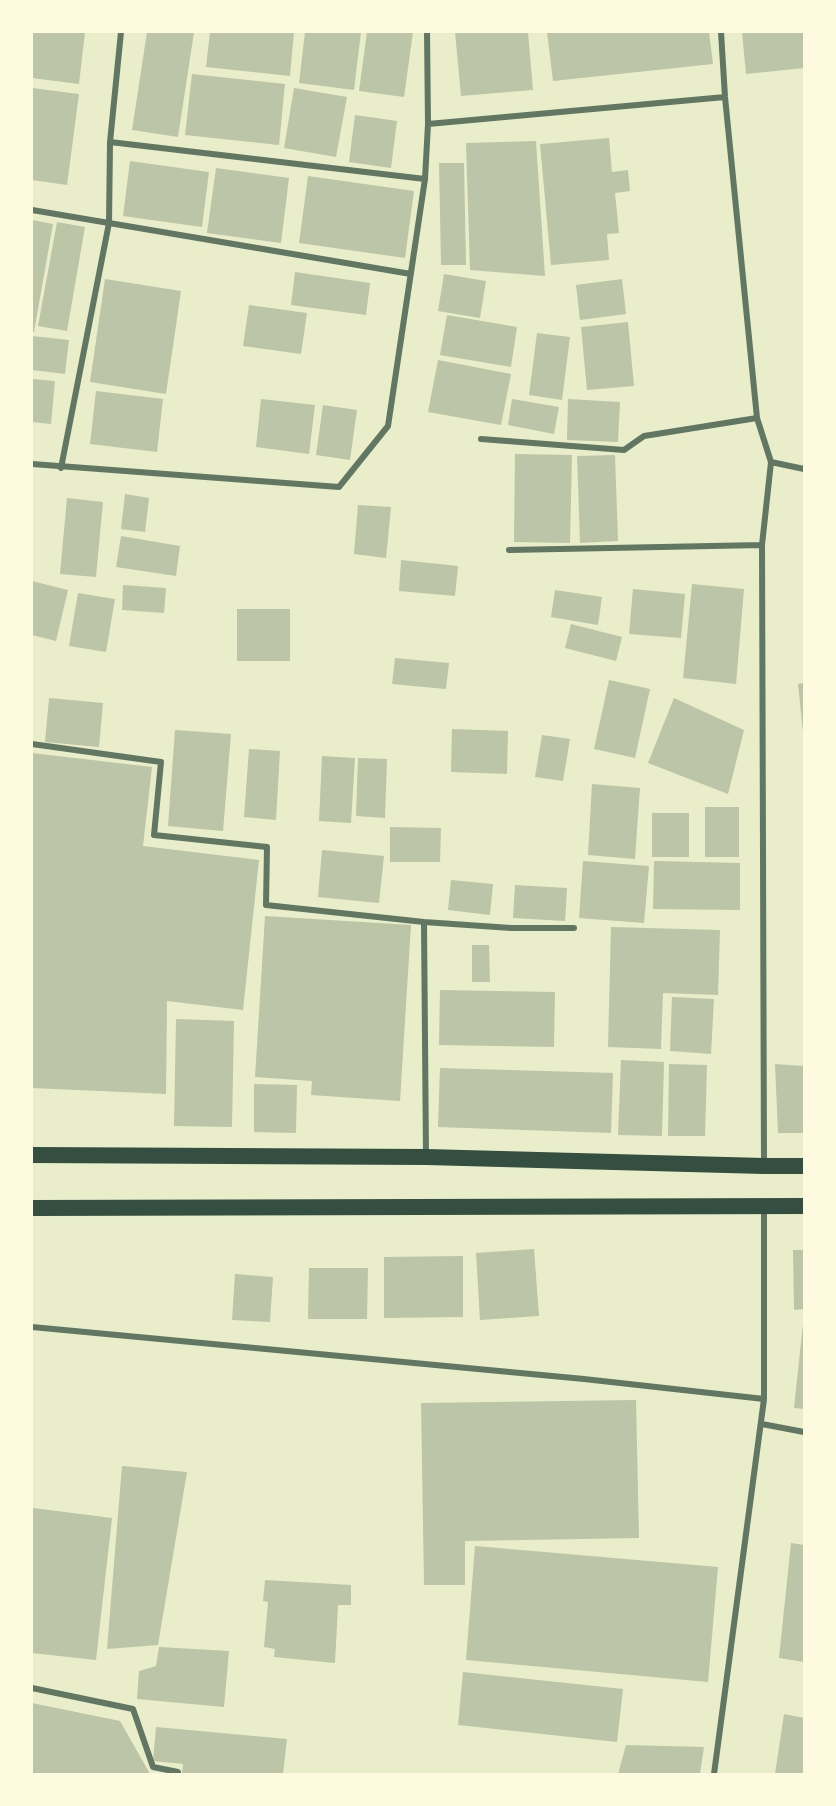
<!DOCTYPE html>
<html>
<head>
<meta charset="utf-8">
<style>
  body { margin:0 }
  #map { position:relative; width:836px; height:1806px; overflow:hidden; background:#e9edc9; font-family:"Fira Sans Condensed",sans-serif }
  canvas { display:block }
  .frame { position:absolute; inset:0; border:33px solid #fefae0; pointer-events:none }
</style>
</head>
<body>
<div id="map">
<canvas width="836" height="1806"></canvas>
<div class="frame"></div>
</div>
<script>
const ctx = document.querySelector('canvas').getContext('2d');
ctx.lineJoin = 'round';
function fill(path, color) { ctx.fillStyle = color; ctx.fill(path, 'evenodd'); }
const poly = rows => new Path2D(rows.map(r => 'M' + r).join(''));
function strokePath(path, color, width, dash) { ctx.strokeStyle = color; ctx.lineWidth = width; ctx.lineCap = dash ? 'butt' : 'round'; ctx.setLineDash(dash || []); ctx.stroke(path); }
fill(poly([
  [32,32,85,32,79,84,32,78],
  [147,32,194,32,178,137,132,130],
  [210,32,294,32,290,76,206,67],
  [305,32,361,32,354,90,299,83],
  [367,32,413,32,404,97,359,91],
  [455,32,528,32,533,90,461,96],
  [547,32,709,32,713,64,553,81],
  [742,32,804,32,804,68,746,74],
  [192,74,285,84,279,145,185,135],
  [32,88,79,94,67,185,32,180],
  [294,88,347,97,336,157,284,148],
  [355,115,397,121,391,168,349,162],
  [609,138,612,172,628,170,630,191,615,193,619,233,607,234,609,260,551,265,540,144],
  [536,141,545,276,470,270,466,143],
  [130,161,209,172,202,227,123,216],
  [439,163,464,163,466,265,441,265],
  [216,168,289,178,281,243,207,233],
  [308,176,414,191,405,258,299,243],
  [32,220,53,224,34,332,32,332],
  [57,222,85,227,67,331,38,326],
  [295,272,370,283,366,315,291,305],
  [444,274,486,281,480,318,438,311],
  [105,279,181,291,166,394,90,382],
  [622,279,626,314,580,320,576,285],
  [249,305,307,313,301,354,243,346],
  [447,315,517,327,511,367,440,355],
  [628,322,634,386,587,390,581,327],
  [537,333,570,337,562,400,529,395],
  [32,336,69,340,65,374,32,370],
  [438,360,511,374,501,425,428,412],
  [32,379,55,381,51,424,32,422],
  [96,391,163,399,157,452,90,444],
  [261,399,315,405,309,454,256,447],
  [512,399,559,407,554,434,508,425],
  [568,399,620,402,618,442,567,440],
  [323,405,357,410,350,460,316,455],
  [515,454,572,455,570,543,514,542],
  [615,455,618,541,580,543,577,456],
  [125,494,149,498,145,532,121,529],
  [67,498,103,502,96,577,60,574],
  [358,505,391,507,386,558,354,554],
  [121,536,180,546,176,576,116,567],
  [401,560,458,566,455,596,399,591],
  [32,581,68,590,56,641,32,635],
  [692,584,744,589,736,684,683,678],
  [123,585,166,588,164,613,122,610],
  [633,589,685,594,681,638,629,634],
  [555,590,602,597,598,625,551,617],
  [78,593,115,599,106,652,69,646],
  [237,609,290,609,290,661,237,661],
  [571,624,622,637,616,661,565,648],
  [395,658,449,663,446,689,392,684],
  [609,680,650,689,635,758,594,749],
  [804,683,804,732,803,732,798,684],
  [49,698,103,703,99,747,45,742],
  [674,698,744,730,728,794,648,763],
  [452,729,508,731,507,774,451,772],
  [175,730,231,734,223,831,168,826],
  [542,735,570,739,563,781,535,777],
  [249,749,280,751,276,820,244,817],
  [32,753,152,767,143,846,259,860,243,1010,167,1001,166,1094,32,1088],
  [322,756,355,758,351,823,319,821],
  [358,758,387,759,385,818,356,816],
  [592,784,640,788,635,859,588,855],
  [705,807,739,807,739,857,705,857],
  [652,813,689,813,689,857,652,857],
  [390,827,441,828,440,862,390,862],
  [322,850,384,856,379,903,318,897],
  [583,861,649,866,644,923,579,918],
  [654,861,740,863,740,910,653,909],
  [451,880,493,884,490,915,448,910],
  [515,885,567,888,565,921,513,918],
  [265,916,411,925,400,1101,311,1095,312,1081,255,1077],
  [611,927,720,930,718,995,663,993,661,1049,608,1047],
  [472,945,489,945,490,982,472,982],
  [440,990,555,992,554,1047,439,1045],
  [672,997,714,999,711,1054,670,1051],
  [176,1019,234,1021,232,1127,174,1126],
  [621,1060,664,1062,662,1136,618,1135],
  [669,1064,707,1065,705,1136,668,1136],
  [775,1064,804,1066,804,1133,778,1133],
  [440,1068,613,1073,611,1133,438,1127],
  [254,1084,297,1085,296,1133,254,1132],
  [534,1249,539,1316,480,1320,476,1253],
  [793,1250,804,1250,804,1309,794,1310],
  [463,1256,463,1317,384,1318,384,1257],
  [309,1268,368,1268,367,1319,308,1319],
  [235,1274,273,1277,270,1322,232,1320],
  [803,1324,804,1324,804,1409,794,1408],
  [636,1400,639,1538,465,1541,465,1585,424,1585,421,1403],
  [122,1466,187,1472,158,1645,107,1649],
  [33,1508,112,1518,96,1660,32,1653],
  [791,1543,804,1545,804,1662,779,1658],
  [475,1546,718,1567,708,1682,466,1660],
  [265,1580,351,1585,351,1605,338,1605,335,1663,274,1657,275,1649,264,1647,268,1602,263,1601],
  [159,1647,229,1651,224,1707,137,1699,139,1671,156,1666],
  [463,1672,623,1689,617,1742,458,1725],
  [32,1703,120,1721,150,1774,40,1774,32,1773],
  [784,1714,804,1718,804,1774,775,1774],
  [156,1727,287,1739,283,1774,182,1774,183,1764,153,1761],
  [626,1745,704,1747,700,1774,618,1774]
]), '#bcc5a7');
strokePath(poly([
  [721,32,725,97,757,418,771,462,762,545,764,1164],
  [428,124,725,97],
  [110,142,425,179],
  [32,210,411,274],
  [481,439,624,450,644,436,757,418],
  [771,462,804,469],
  [32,464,339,487,388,426,425,179,428,124,427,32],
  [61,468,109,223,110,142,121,32],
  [509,550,762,545],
  [32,744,161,762,154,835,267,847,266,905,424,922,511,928,574,928],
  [424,922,426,1157],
  [32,1327,584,1379,764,1399],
  [762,1424,804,1432],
  [32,1688,133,1709,153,1767,178,1772,178,1774],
  [714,1774,764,1399,764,1208]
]), '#617663', 6);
strokePath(poly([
  [32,1155,426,1157,764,1166,804,1166],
  [32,1208,804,1206]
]), '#344e41', 16);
</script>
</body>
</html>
